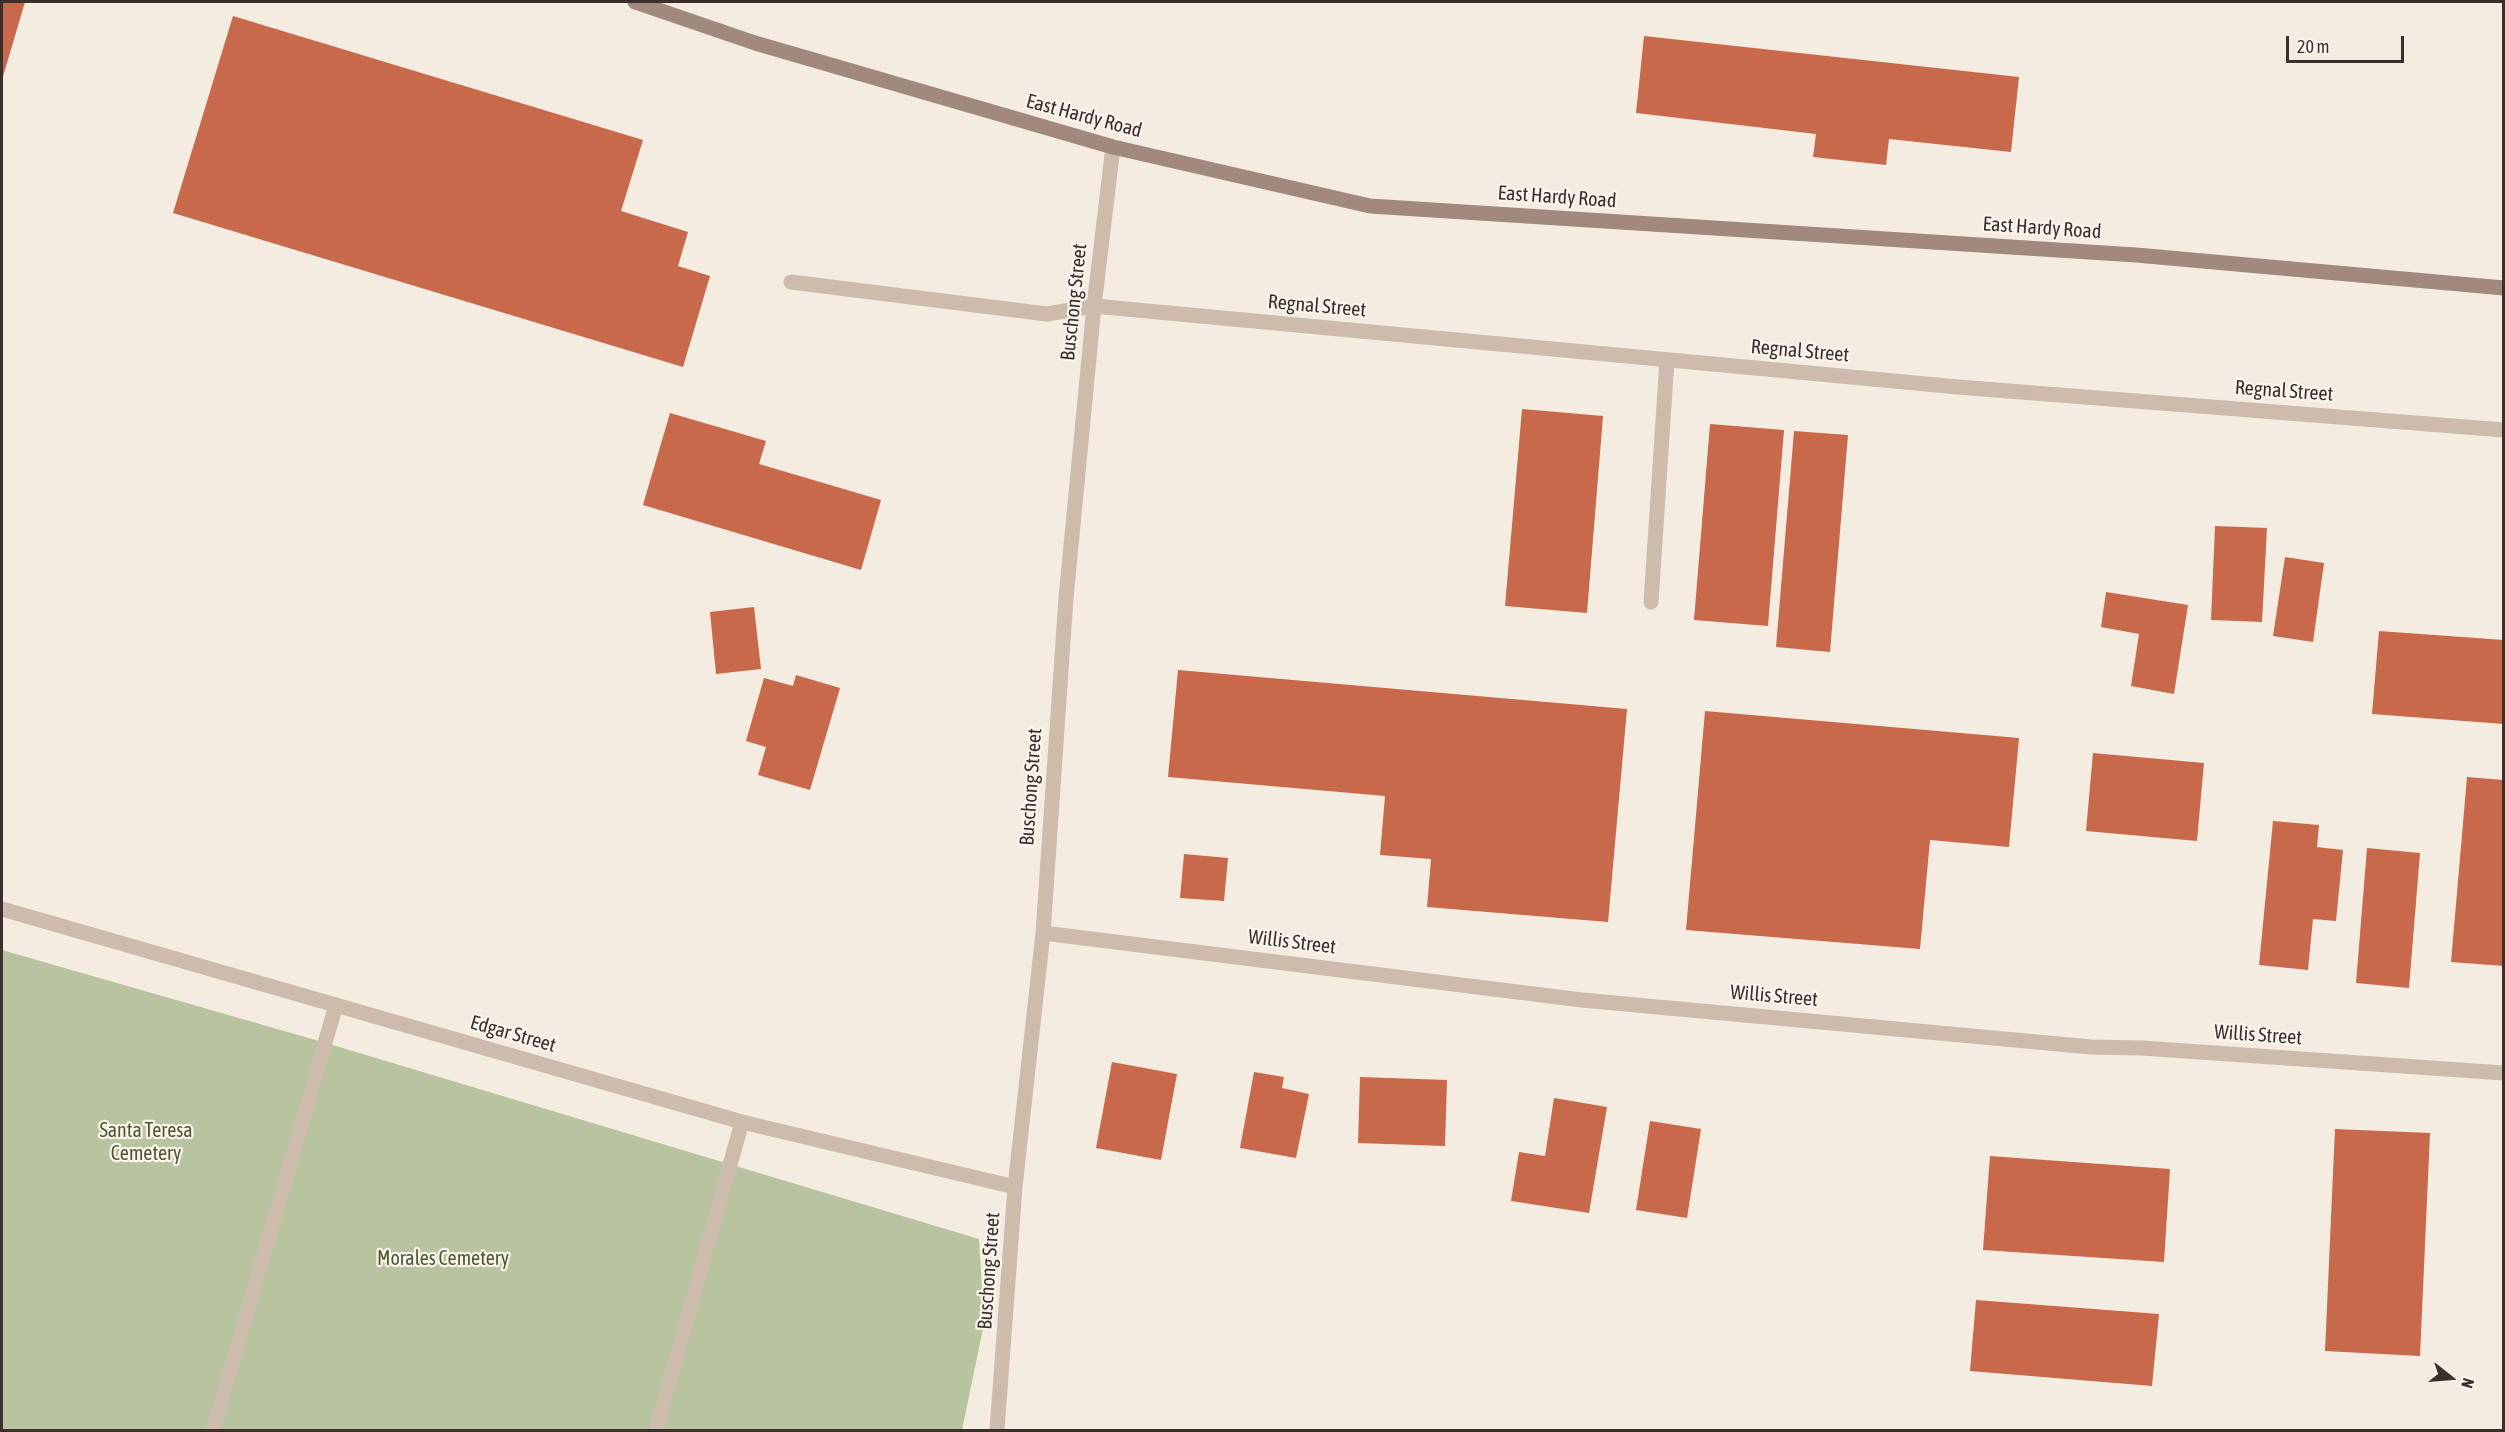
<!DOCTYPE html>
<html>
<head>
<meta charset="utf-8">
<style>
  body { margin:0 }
  #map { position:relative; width:2505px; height:1432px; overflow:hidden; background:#f4ebe1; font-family:"Asap Condensed",sans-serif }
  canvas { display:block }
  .frame { position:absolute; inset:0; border:3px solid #3b302b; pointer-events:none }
  .north { position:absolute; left:2421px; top:1348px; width:60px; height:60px; -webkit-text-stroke:4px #fbf5ee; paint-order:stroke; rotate:107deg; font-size:16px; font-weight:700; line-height:24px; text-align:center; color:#3b302b }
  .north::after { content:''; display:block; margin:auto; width:21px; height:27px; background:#3b302b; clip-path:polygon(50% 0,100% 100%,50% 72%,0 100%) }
  .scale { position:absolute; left:2286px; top:36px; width:118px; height:27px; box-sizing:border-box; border:3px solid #3b302b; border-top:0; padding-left:8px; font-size:18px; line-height:21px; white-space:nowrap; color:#3b302b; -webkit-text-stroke:4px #fbf5ee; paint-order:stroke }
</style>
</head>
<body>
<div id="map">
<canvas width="2505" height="1432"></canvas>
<div class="frame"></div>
<div class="north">N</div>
<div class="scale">20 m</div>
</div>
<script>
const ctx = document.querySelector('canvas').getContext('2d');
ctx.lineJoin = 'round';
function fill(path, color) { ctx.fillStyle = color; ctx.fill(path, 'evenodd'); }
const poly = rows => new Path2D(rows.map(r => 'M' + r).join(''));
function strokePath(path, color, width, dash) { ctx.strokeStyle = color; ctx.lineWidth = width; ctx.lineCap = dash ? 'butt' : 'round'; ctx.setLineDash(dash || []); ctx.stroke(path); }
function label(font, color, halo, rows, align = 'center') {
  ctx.font = font + ' "Asap Condensed",sans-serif'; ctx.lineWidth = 4.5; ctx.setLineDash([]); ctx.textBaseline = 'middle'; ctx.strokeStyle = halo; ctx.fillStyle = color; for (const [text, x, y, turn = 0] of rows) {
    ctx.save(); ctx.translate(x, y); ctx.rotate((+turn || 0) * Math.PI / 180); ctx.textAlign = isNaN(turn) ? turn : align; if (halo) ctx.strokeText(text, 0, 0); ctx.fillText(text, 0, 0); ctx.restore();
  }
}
fill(poly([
  [2,950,326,1043,979,1239,984,1324,962,1430,2,1430]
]), '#b8c4a0');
fill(poly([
  [2,2,25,2,2,80],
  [233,16,643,140,621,211,688,232,678,266,710,276,683,367,173,213],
  [1644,36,2019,77,2011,152,1889,139,1886,165,1813,157,1816,134,1636,113],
  [1522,409,1603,416,1587,613,1505,606],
  [670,413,766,441,759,464,881,500,861,570,643,505],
  [1710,424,1784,430,1768,626,1694,620],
  [1794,431,1848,435,1830,652,1776,647],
  [2215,526,2267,528,2262,622,2211,620],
  [2285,557,2324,563,2313,642,2273,636],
  [2106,592,2188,605,2174,694,2131,686,2139,634,2101,627],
  [754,607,761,669,716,674,710,612],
  [2379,631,2504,640,2504,724,2372,714],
  [1178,670,1627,709,1608,922,1427,907,1431,859,1380,855,1385,796,1168,777],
  [796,675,840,688,810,790,758,775,766,747,746,741,764,678,793,686],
  [1705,711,2019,738,2009,847,1930,840,1920,949,1686,930],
  [2093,753,2204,763,2197,841,2086,831],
  [2467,777,2504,780,2504,966,2451,962],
  [2273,821,2319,825,2317,847,2343,850,2336,921,2313,919,2308,970,2259,965],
  [2367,848,2420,853,2409,988,2356,983],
  [1184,854,1228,858,1224,901,1180,898],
  [1112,1062,1177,1074,1161,1160,1096,1148],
  [1254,1072,1284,1077,1282,1088,1309,1094,1296,1158,1240,1148],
  [1360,1077,1447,1080,1445,1146,1358,1143],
  [1554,1098,1607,1107,1589,1213,1511,1201,1519,1152,1545,1156],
  [1650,1121,1701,1129,1687,1218,1636,1210],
  [2335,1129,2430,1133,2420,1356,2325,1351],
  [1990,1156,2170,1169,2164,1262,1983,1250],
  [1976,1300,2159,1314,2152,1386,1970,1371]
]), '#c8694b');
strokePath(poly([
  [791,282,1047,314,1094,306],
  [1651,602,1667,360],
  [213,1430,336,1005],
  [656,1430,742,1122]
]), '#cdbbac', 15);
strokePath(poly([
  [1094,306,1958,387,2504,430],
  [2,909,742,1122,1015,1187],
  [1043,933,1582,1000,2091,1047,2142,1048,2504,1073],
  [997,1430,1015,1187,1043,933,1066,598,1094,306,1113,147]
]), '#cdbbac', 15);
strokePath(poly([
  [635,2,755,43,1113,147,1370,206,2136,255,2504,288]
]), '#a18a7d', 15);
label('20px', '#3b302b', '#fbf5ee', [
  ["East Hardy Road",1084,116,15],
  ["East Hardy Road",1557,197,4],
  ["East Hardy Road",2042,228,4],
  ["Buschong Street",1074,302,-84],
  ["Regnal Street",1317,306,5],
  ["Regnal Street",1800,351,5],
  ["Regnal Street",2284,391,4],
  ["Buschong Street",1031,787,-86],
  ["Willis Street",1292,942,7],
  ["Willis Street",1774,996,5],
  ["Edgar Street",513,1034,16],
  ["Willis Street",2258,1035,4],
  ["Buschong Street",989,1271,-86]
]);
label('20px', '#4a5a2e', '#fbf5ee', [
  ["Santa Teresa",146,1131],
  ["Cemetery",146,1154],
  ["Morales Cemetery",443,1259]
]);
</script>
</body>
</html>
